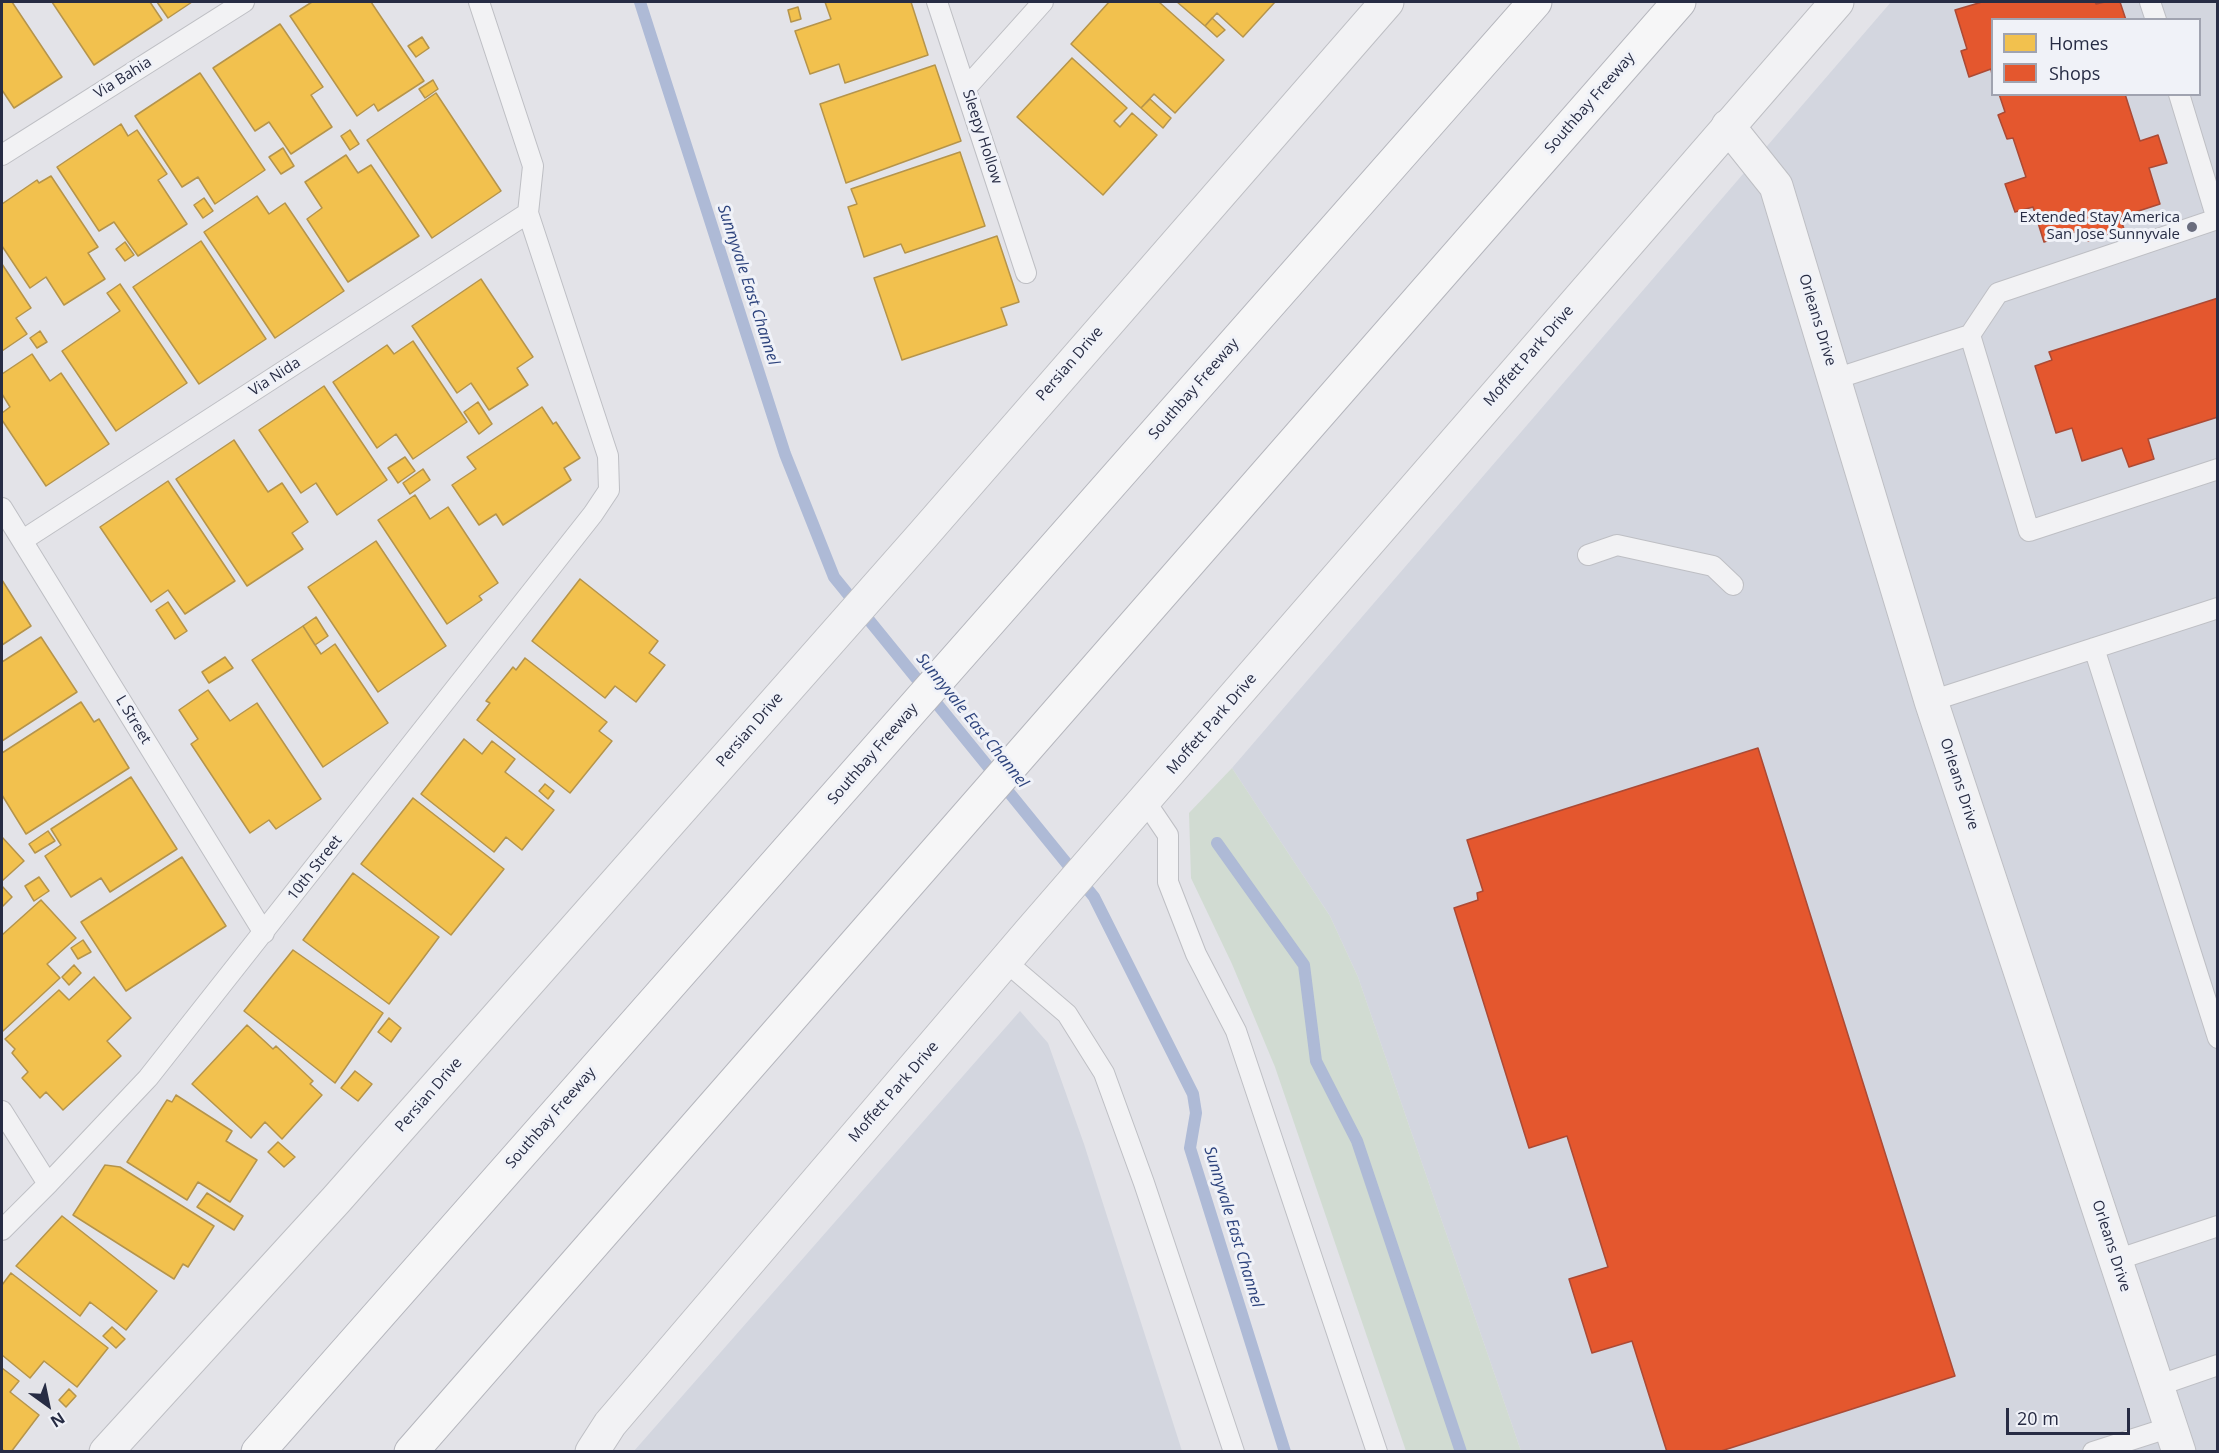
<!DOCTYPE html>
<html>
<head>
<meta charset="utf-8">
<style>
  body { margin:0 }
  #map { position:relative; width:2219px; height:1453px; overflow:hidden; background:#e3e3e8; font-family:"Open Sans",sans-serif }
  canvas { display:block }
  .frame { position:absolute; inset:0; border:3px solid #272c44; pointer-events:none }
  .legend { position:absolute; left:1991px; top:18px; width:210px; height:78px; box-sizing:border-box; background:#f0f2f8; border:2px solid #a0a3b0; margin:0; padding:8px 10px; list-style:none; font-size:18px; color:#272c44 }
  .legend li { display:flex; align-items:center; gap:12px; height:30px }
  .legend b { width:30px; border:2px solid #a0a3b0 }
  .north { position:absolute; left:18px; top:1375px; width:60px; height:60px; -webkit-text-stroke:4px #f0f2f8; paint-order:stroke; rotate:147deg; font-size:16px; font-weight:700; line-height:24px; text-align:center; color:#272c44 }
  .north::after { content:''; display:block; margin:auto; width:21px; height:27px; background:#272c44; clip-path:polygon(50% 0,100% 100%,50% 72%,0 100%) }
  .scale { position:absolute; left:2006px; top:1408px; width:124px; height:27px; box-sizing:border-box; border:3px solid #272c44; border-top:0; padding-left:8px; font-size:18px; line-height:21px; white-space:nowrap; color:#272c44; -webkit-text-stroke:4px #f0f2f8; paint-order:stroke }
</style>
</head>
<body>
<div id="map">
<canvas width="2219" height="1453"></canvas>
<div class="frame"></div>
<ul class="legend">
<li><b style="height:16px;background:#f2c14e"></b>Homes</li>
<li><b style="height:16px;background:#e4572e"></b>Shops</li>
</ul>
<div class="north">N</div>
<div class="scale">20 m</div>
</div>
<script>
const ctx = document.querySelector('canvas').getContext('2d');
ctx.lineJoin = 'round';
function fill(path, color) { ctx.fillStyle = color; ctx.fill(path, 'evenodd'); }
const poly = rows => new Path2D(rows.map(r => 'M' + r).join(''));
function strokePath(path, color, width, dash) { ctx.strokeStyle = color; ctx.lineWidth = width; ctx.lineCap = dash ? 'butt' : 'round'; ctx.setLineDash(dash || []); ctx.stroke(path); }
function label(font, color, halo, rows, align = 'center') {
  ctx.font = font + ' "Open Sans",sans-serif'; ctx.lineWidth = 6; ctx.setLineDash([]); ctx.textBaseline = 'middle'; ctx.strokeStyle = halo; ctx.fillStyle = color; for (const [text, x, y, turn = 0] of rows) {
    ctx.save(); ctx.translate(x, y); ctx.rotate((+turn || 0) * Math.PI / 180); ctx.textAlign = isNaN(turn) ? turn : align; if (halo) ctx.strokeText(text, 0, 0); ctx.fillText(text, 0, 0); ctx.restore();
  }
}
fill(poly([
  [1891,2,2217,2,2217,1451,1521,1451,1358,977,1330,916,1232,768],
  [1992,20,2200,20,2200,94,1992,94],
  [1020,1011,1048,1043,1084,1144,1182,1451,634,1451]
]), '#d3d6df');
fill(poly([
  [1232,768,1330,916,1358,977,1521,1451,1406,1451,1275,1067,1232,964,1191,878,1189,813]
]), '#d1dbd2');
const homes = poly([
  [2,2,12,2,62,77,14,108,2,90,2,2],
  [52,2,150,2,162,20,94,65,52,2],
  [157,2,192,2,168,18,157,2],
  [312,2,371,2,424,81,378,111,374,104,357,116,290,16,312,2],
  [825,2,911,2,928,55,845,83,839,64,810,74,795,31,831,19,825,2],
  [1109,2,1159,2,1224,60,1175,113,1154,94,1141,108,1071,44,1109,2],
  [1177,2,1275,2,1243,37,1217,13,1205,26,1177,2],
  [798,7,801,19,791,22,788,10,798,7],
  [1212,18,1225,30,1217,37,1205,26,1212,18],
  [280,24,323,87,311,95,332,127,291,154,269,122,255,131,213,68,280,24],
  [422,37,429,48,416,57,408,46,422,37],
  [1072,58,1127,108,1114,121,1120,127,1132,113,1157,135,1103,195,1017,117,1072,58],
  [935,65,961,141,846,183,820,104,935,65],
  [200,73,265,170,215,204,198,177,182,187,135,116,200,73],
  [433,80,438,89,425,98,419,89,433,80],
  [436,93,501,191,432,238,367,140,436,93],
  [1150,99,1171,118,1163,128,1141,108,1150,99],
  [121,124,128,136,137,130,167,174,158,180,187,224,138,256,114,222,99,231,57,167,121,124],
  [350,130,359,144,350,150,341,136,350,130],
  [283,148,294,166,281,174,269,157,283,148],
  [960,152,985,226,905,253,901,244,864,257,848,207,857,204,851,189,960,152],
  [346,155,358,173,371,165,419,236,348,282,307,219,322,208,305,182,346,155],
  [51,176,98,247,88,253,105,279,64,305,46,277,30,288,2,246,2,204,37,180,39,183,51,176],
  [257,196,269,214,285,203,344,291,275,338,204,232,257,196],
  [204,198,213,211,203,218,194,205,204,198],
  [997,236,1019,302,1001,308,1007,325,902,360,874,278,997,236],
  [201,241,266,339,199,384,133,287,201,241],
  [125,242,134,255,125,261,116,249,125,242],
  [2,264,31,308,16,318,27,334,2,351,2,264],
  [481,279,533,357,517,368,528,385,489,410,471,383,457,393,412,326,481,279],
  [120,284,187,383,116,431,62,351,120,311,107,293,120,284],
  [40,331,47,342,37,348,30,338,40,331],
  [413,341,467,422,413,459,396,434,377,448,333,382,387,345,394,354,413,341],
  [32,354,50,381,61,373,109,444,46,486,2,420,2,413,10,407,2,394,2,374,32,354],
  [324,386,387,480,337,515,316,483,301,493,259,430,324,386],
  [478,402,492,424,479,434,464,412,478,402],
  [542,407,553,424,556,422,580,458,564,468,571,480,503,525,496,514,479,525,452,485,476,469,467,457,542,407],
  [234,440,268,492,282,483,308,522,292,533,303,549,247,586,176,479,234,440],
  [405,457,415,471,398,483,388,468,405,457],
  [423,469,430,480,410,494,403,483,423,469],
  [168,481,235,581,185,614,168,590,151,602,100,527,168,481],
  [415,495,430,519,448,507,498,583,479,596,482,600,447,624,378,520,415,495],
  [376,541,446,646,378,692,308,587,376,541],
  [580,579,658,641,649,653,665,665,636,702,615,686,605,698,532,641,580,579],
  [2,580,31,626,2,645,2,580],
  [168,602,187,631,175,639,156,610,168,602],
  [316,617,328,636,315,645,303,626,316,617],
  [303,626,321,654,335,644,388,723,323,767,252,660,303,626],
  [41,637,77,692,2,741,2,662,41,637],
  [225,657,233,668,209,683,202,672,225,657],
  [525,658,607,722,599,731,612,741,570,793,477,720,490,703,486,701,513,667,516,670,525,658],
  [208,690,230,721,257,703,321,799,276,829,269,820,250,833,191,744,198,739,179,710,208,690],
  [81,702,94,722,99,719,129,768,26,834,2,795,2,753,81,702],
  [464,739,482,754,492,741,515,759,505,772,554,810,522,850,506,837,494,852,421,794,464,739],
  [131,777,177,849,110,892,101,878,71,897,45,856,61,845,51,829,131,777],
  [545,784,554,791,548,799,539,791,545,784],
  [413,798,504,869,451,935,361,864,413,798],
  [48,831,55,841,35,853,29,844,48,831],
  [2,837,24,861,2,881,2,837],
  [182,857,226,926,126,991,81,922,182,857],
  [353,873,439,937,389,1004,303,940,353,873],
  [39,877,49,891,34,901,25,886,39,877],
  [2,886,12,897,2,907,2,886],
  [41,900,76,938,47,964,60,978,3,1031,2,1029,2,935,41,900],
  [83,940,91,952,78,959,71,948,83,940],
  [293,950,383,1013,335,1083,244,1011,293,950],
  [74,965,81,973,69,985,62,977,74,965],
  [94,977,131,1018,107,1041,121,1056,63,1110,46,1092,40,1098,22,1078,28,1072,12,1053,15,1049,5,1039,59,990,69,1000,94,977],
  [389,1018,401,1028,391,1042,378,1032,389,1018],
  [247,1025,273,1049,276,1046,313,1081,310,1084,322,1095,282,1139,265,1122,251,1138,192,1084,247,1025],
  [355,1071,372,1084,358,1101,341,1088,355,1071],
  [176,1095,232,1131,226,1141,257,1160,230,1202,198,1182,187,1200,127,1162,167,1100,172,1102,176,1095],
  [278,1142,295,1157,284,1167,268,1152,278,1142],
  [105,1165,120,1167,214,1226,188,1267,183,1264,174,1279,73,1215,105,1165],
  [207,1193,243,1216,234,1230,197,1207,207,1193],
  [62,1216,157,1291,126,1330,90,1302,80,1316,16,1266,62,1216],
  [11,1273,108,1348,77,1387,44,1361,30,1378,2,1355,2,1285,11,1273],
  [112,1327,125,1339,116,1348,103,1336,112,1327],
  [2,1368,19,1381,10,1392,39,1415,11,1452,5,1452,2,1449,2,1368],
  [69,1389,76,1396,66,1407,59,1400,69,1389]
]);
fill(homes, '#f2c14e');
strokePath(homes, '#b5944b', 1.5);
const shops = poly([
  [1982,2,2095,2,2096,4,2105,2,2120,2,2126,20,1992,20,1992,75,1991,69,1969,77,1961,51,1967,49,1955,10,1982,2],
  [1999,94,2125,94,2140,141,2158,135,2167,163,2149,168,2160,204,2120,217,2124,229,2088,241,2084,229,2044,242,2033,207,2015,212,2005,184,2026,177,2013,138,2007,139,1998,115,2005,112,1999,94],
  [2218,298,2218,417,2148,439,2154,459,2129,467,2122,448,2082,461,2072,428,2056,433,2035,366,2052,360,2049,352,2218,298],
  [1758,748,1955,1376,1718,1452,1667,1452,1632,1341,1592,1353,1569,1279,1608,1267,1567,1136,1529,1148,1454,908,1478,900,1477,893,1483,891,1467,840,1758,748]
]);
fill(shops, '#e4572e');
strokePath(shops, '#ab4a35', 1.5);
strokePath(poly([
  [640,2,785,454,834,577,1094,897,1193,1094,1196,1113,1190,1148,1285,1452],
  [1217,843,1304,965,1316,1061,1357,1141,1461,1452]
]), '#aebad6', 12);
const service = poly([
  [937,2,1026,273],
  [2150,2,2156,20],
  [966,88,1043,2],
  [2,155,244,2],
  [1970,335,2029,531,2218,469],
  [1835,379,1970,335,1998,293,2217,219,2179,94],
  [2,508,264,933],
  [23,540,528,213],
  [1588,555,1617,545,1713,566,1733,585],
  [2094,648,2218,1038],
  [1931,701,2218,608],
  [1145,801,1168,835,1168,882,1196,954,1236,1031,1377,1452],
  [1005,961,1067,1014,1104,1073,1144,1183,1234,1452],
  [2,1111,48,1184],
  [2,1230,48,1184,148,1078,593,514,609,490,608,456,528,213,533,166,479,2],
  [2116,1260,2218,1226],
  [2157,1386,2218,1365],
  [2093,1452,2171,1427]
]);
const minor = poly([
  [1728,126,1776,186,1931,701,2179,1452]
]);
const tertiary = poly([
  [106,1452,336,1200,922,536,1387,2],
  [592,1452,610,1424,1030,932,1837,2]
]);
const motorway = poly([
  [258,1452,1535,2],
  [411,1452,1679,2]
]);
strokePath(service, '#bebfc4', 22);
strokePath(minor, '#bebfc4', 35);
strokePath(tertiary, '#bebfc4', 35);
strokePath(motorway, '#b5b6bd', 35);
strokePath(service, '#f2f2f4', 20);
strokePath(minor, '#f2f2f4', 33);
strokePath(tertiary, '#f2f2f4', 33);
strokePath(motorway, '#f6f6f7', 33);
for (const [x, y, r, color] of [
  [2192,227,6,"#696c7d"]
]) { const dot = new Path2D(); dot.arc(x, y, r, 0, 2 * Math.PI); ctx.fillStyle = color; ctx.fill(dot); strokePath(dot, '#f0f2f8', 2); }
label('15px', '#272c44', '#f0f2f8', [
  ["Via Bahia",123,78,-32],
  ["Southbay Freeway",1590,103,-49],
  ["Sleepy Hollow",982,137,72],
  ["Orleans Drive",1817,320,73],
  ["Moffett Park Drive",1529,356,-49],
  ["Persian Drive",1070,364,-49],
  ["Via Nida",275,377,-33],
  ["Southbay Freeway",1194,389,-49],
  ["L Street",133,720,59],
  ["Moffett Park Drive",1212,724,-49],
  ["Persian Drive",750,730,-49],
  ["Southbay Freeway",873,754,-49],
  ["Orleans Drive",1959,784,72],
  ["10th Street",315,868,-52],
  ["Moffett Park Drive",894,1092,-49],
  ["Persian Drive",429,1095,-49],
  ["Southbay Freeway",551,1118,-49],
  ["Orleans Drive",2111,1246,72]
]);
label('15px', '#272c44', '#f0f2f8', [
  ["Extended Stay America",2180,218],
  ["San Jose Sunnyvale",2180,235]
], 'right');
label('italic 16px', '#2c427c', '#f0f2f8', [
  ["Sunnyvale East Channel",748,285,72],
  ["Sunnyvale East Channel",972,721,51],
  ["Sunnyvale East Channel",1233,1227,73]
]);
</script>
</body>
</html>
